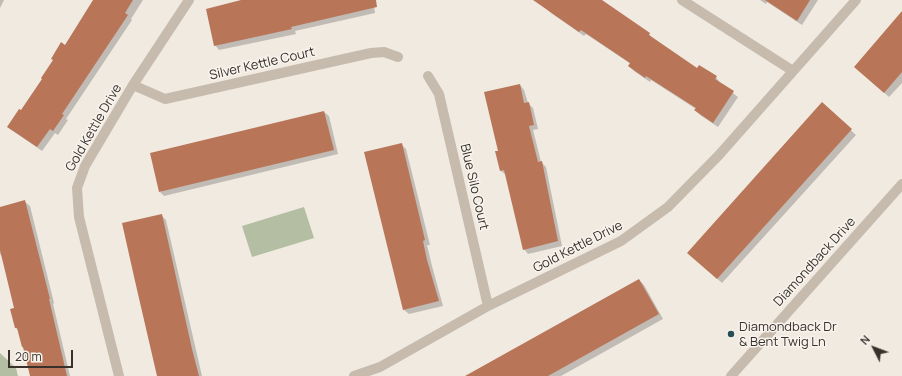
<!DOCTYPE html>
<html>
<head>
<meta charset="utf-8">
<style>
  body { margin:0 }
  #map { position:relative; width:902px; height:376px; overflow:hidden; background:#f0eae1; font-family:Manrope,sans-serif }
  canvas { display:block }
  .north { position:absolute; left:854px; top:328px; width:40px; height:40px; -webkit-text-stroke:3px #f8f4ed; paint-order:stroke; rotate:312deg; font-size:11px; font-weight:700; line-height:16px; text-align:center; color:#37302b }
  .north::after { content:''; display:block; margin:auto; width:14px; height:18px; background:#37302b; clip-path:polygon(50% 0,100% 100%,50% 72%,0 100%) }
  .scale { position:absolute; left:8px; top:350px; width:65px; height:18px; box-sizing:border-box; border:2px solid #37302b; border-top:0; padding-left:5px; font-size:12px; line-height:14px; white-space:nowrap; color:#37302b; -webkit-text-stroke:3px #f8f4ed; paint-order:stroke }
</style>
</head>
<body>
<div id="map">
<canvas width="902" height="376"></canvas>
<div class="north">N</div>
<div class="scale">20 m</div>
</div>
<script>
const ctx = document.querySelector('canvas').getContext('2d');
ctx.lineJoin = 'round';
function fill(path, color) { ctx.fillStyle = color; ctx.fill(path, 'evenodd'); }
const poly = rows => new Path2D(rows.map(r => 'M' + r).join(''));
function strokePath(path, color, width, dash) { ctx.strokeStyle = color; ctx.lineWidth = width; ctx.lineCap = dash ? 'butt' : 'round'; ctx.setLineDash(dash || []); ctx.stroke(path); }
function label(font, color, halo, rows, align = 'center') {
  ctx.font = font + ' Manrope,sans-serif'; ctx.lineWidth = 3; ctx.setLineDash([]); ctx.textBaseline = 'middle'; ctx.strokeStyle = halo; ctx.fillStyle = color; for (const [text, x, y, turn = 0] of rows) {
    ctx.save(); ctx.translate(x, y); ctx.rotate((+turn || 0) * Math.PI / 180); ctx.textAlign = isNaN(turn) ? turn : align; if (halo) ctx.strokeText(text, 0, 0); ctx.fillText(text, 0, 0); ctx.restore();
  }
}
fill(poly([
  [304,207,314,238,252,257,242,226],
  [0,353,16,368,18,376,0,376]
]), '#b3bea2');
fill(poly([
  [0,0,4,0,0,8],
  [95,0,143,0,131,19,132,20,66,119,68,120,58,135,55,133,42,151,8,127,22,111],
  [254,0,373,0,375,13,295,31,296,34,219,50,215,45],
  [551,0,594,0,649,34,653,40,698,69,716,77,720,83,738,97,718,127,700,115,695,110,696,109,651,80,650,82,634,71,629,66,631,64,586,34,584,36,551,13,546,8],
  [760,0,818,0,802,25,767,2,766,4],
  [902,13,902,83,889,97,860,71],
  [520,85,524,90,528,103,533,108,538,129,533,130,541,162,546,167,562,246,528,254,524,249,506,175,501,171,497,152,499,151],
  [822,104,856,135,722,283,693,257],
  [324,112,329,116,338,154,164,196,160,192],
  [401,144,406,149,430,245,427,245,432,266,443,306,409,314,404,310],
  [25,202,30,206,54,303,53,304,70,376,31,376,19,331,16,328,15,309,2,256,0,254,0,208],
  [161,215,166,220,202,376,158,376],
  [639,280,644,285,663,319,561,376,468,376]
]), '#0003');
fill(poly([
  [93,0,133,0,125,13,128,15,62,114,64,115,53,131,50,129,37,147,7,127,19,109,21,110,42,79,41,78,53,60,51,59,61,42,65,45],
  [241,0,376,0,377,7,291,27,292,29,214,46,206,9],
  [533,0,602,0,650,33,649,35,697,68,699,65,717,76,715,79,734,91,713,123,694,110,696,108,646,76,645,78,628,66,630,63,581,30,579,32],
  [765,0,810,0,797,21],
  [902,11,902,72,884,93,854,67],
  [520,84,524,103,529,102,534,125,529,126,538,162,542,161,558,241,523,250,504,170,500,171,495,151,498,151,484,92],
  [822,102,852,129,717,279,687,253],
  [324,111,334,150,159,192,150,153],
  [402,143,425,240,423,241,427,260,439,301,403,310,364,152],
  [25,200,50,299,49,299,67,376,30,376,23,347,22,347,17,328,15,328,10,309,14,308,0,250,0,207],
  [162,214,192,349,199,376,157,376,135,281,122,223],
  [639,279,659,314,548,376,465,376]
]), '#b87558');
strokePath(poly([
  [682,0,793,71],
  [428,76,439,94,488,306],
  [133,85,165,99,371,53,384,52,398,57],
  [119,376,79,217,77,188,85,166,133,85,189,0],
  [354,376,380,367,488,306,621,241,668,207,719,155,856,0],
  [731,376,902,184]
]), '#c7bbae', 10);
for (const [x, y, r, color] of [
  [731,334,4,"#264e54"]
]) { const dot = new Path2D(); dot.arc(x, y, r, 0, 2 * Math.PI); ctx.fillStyle = color; ctx.fill(dot); strokePath(dot, '#f8f4ed', 1.5); }
label('13px', '#37302b', '#f8f4ed', [
  ["Silver Kettle Court",262,64,-13],
  ["Gold Kettle Drive",94,128,-60],
  ["Blue Silo Court",474,187,77],
  ["Gold Kettle Drive",578,247,-27],
  ["Diamondback Drive",815,262,-48]
]);
label('13px', '#37302b', '#f8f4ed', [
  ["Diamondback Dr",739,327],
  ["& Bent Twig Ln",739,342]
], 'left');
</script>
</body>
</html>
